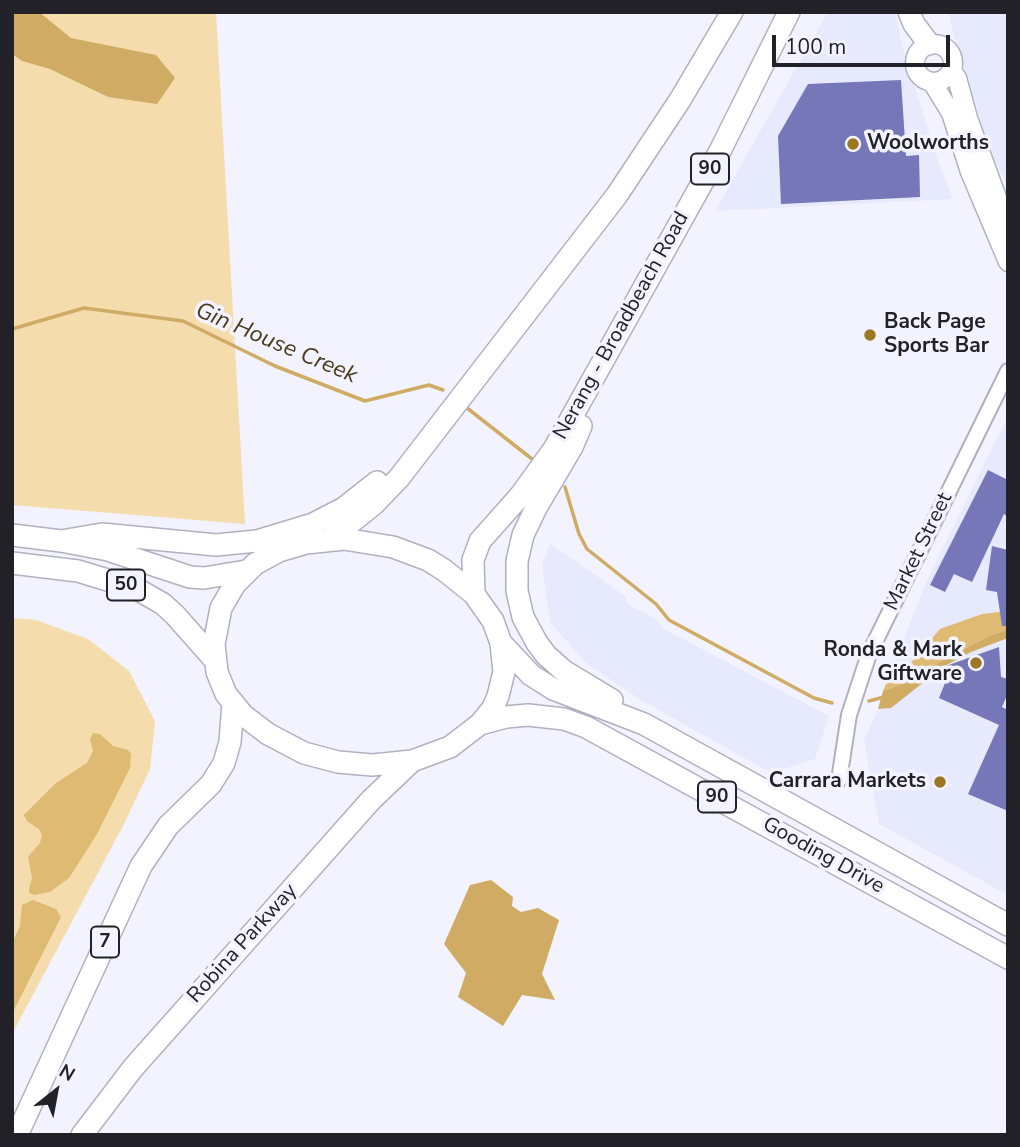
<!DOCTYPE html>
<html>
<head>
<meta charset="utf-8">
<style>
  body { margin:0 }
  #map { position:relative; width:1020px; height:1147px; overflow:hidden; background:#f2f3fe; font-family:"Nunito Sans",sans-serif }
  canvas { display:block }
  .frame { position:absolute; inset:0; border:14px solid #212127; pointer-events:none }
  .north { position:absolute; left:21px; top:1056px; width:70px; height:70px; -webkit-text-stroke:5px #f2f3fe; paint-order:stroke; rotate:31deg; font-size:19px; font-weight:700; line-height:28px; text-align:center; color:#212127 }
  .north::after { content:''; display:block; margin:auto; width:24px; height:32px; background:#212127; clip-path:polygon(50% 0,100% 100%,50% 72%,0 100%) }
  .scale { position:absolute; left:772px; top:35px; width:178px; height:32px; box-sizing:border-box; border:4px solid #212127; border-top:0; padding-left:9px; font-size:21px; line-height:24px; white-space:nowrap; color:#212127; -webkit-text-stroke:5px #f2f3fe; paint-order:stroke }
</style>
</head>
<body>
<div id="map">
<canvas width="1020" height="1147"></canvas>
<div class="frame"></div>
<div class="north">N</div>
<div class="scale">100 m</div>
</div>
<script>
const ctx = document.querySelector('canvas').getContext('2d');
ctx.lineJoin = 'round';
function fill(path, color) { ctx.fillStyle = color; ctx.fill(path, 'evenodd'); }
const poly = rows => new Path2D(rows.map(r => 'M' + r).join(''));
function strokePath(path, color, width, dash) { ctx.strokeStyle = color; ctx.lineWidth = width; ctx.lineCap = dash ? 'butt' : 'round'; ctx.setLineDash(dash || []); ctx.stroke(path); }
function label(font, color, halo, rows, align = 'center') {
  ctx.font = font + ' "Nunito Sans",sans-serif'; ctx.lineWidth = 7; ctx.setLineDash([]); ctx.textBaseline = 'middle'; ctx.strokeStyle = halo; ctx.fillStyle = color; for (const [text, x, y, turn = 0] of rows) {
    ctx.save(); ctx.translate(x, y); ctx.rotate((+turn || 0) * Math.PI / 180); ctx.textAlign = isNaN(turn) ? turn : align; if (halo) ctx.strokeText(text, 0, 0); ctx.fillText(text, 0, 0); ctx.restore();
  }
}
fill(poly([
  [828,12,895,12,903,49,936,155,953,199,715,211],
  [949,12,1008,12,1008,188,986,139,953,32],
  [1008,416,1008,611,982,614,970,619,925,648,909,665,891,671,928,578],
  [550,544,624,595,628,604,655,619,664,629,829,716,815,759,771,773,641,700,585,662,550,622,542,565],
  [1008,638,1008,895,879,824,864,740,878,709,891,708,943,667,971,652]
]), '#e7e9fd');
fill(poly([
  [12,12,216,12,245,524,12,505],
  [12,618,36,620,88,639,129,671,155,721,150,769,124,824,12,1034]
]), '#f5dcad');
fill(poly([
  [1008,611,1008,629,989,636,934,665,913,680,883,691,891,672,909,665,940,629,982,614],
  [93,733,100,734,113,746,128,750,131,754,130,768,97,834,69,878,50,892,34,895,29,893,29,889,32,878,28,857,40,843,42,835,39,829,27,821,24,815,56,783,87,763,93,751,90,740],
  [33,900,56,909,61,917,12,1014,14,939,20,926,22,905]
]), '#deba72');
fill(poly([
  [12,12,39,12,71,38,156,55,175,78,157,104,108,97,50,69,22,61,12,54],
  [1008,629,1008,638,971,652,943,667,891,708,878,709,883,691,913,680,934,665,989,636],
  [491,880,513,897,512,906,521,912,538,908,559,920,542,974,555,1000,522,995,503,1026,458,997,466,973,444,944,470,885]
]), '#cfab64');
strokePath(poly([
  [12,329,84,308,183,321,275,366,365,401,429,385,443,390],
  [467,408,532,459],
  [565,487,579,534,587,549,656,604,669,620,814,698,832,703],
  [869,701,884,697]
]), '#cfab64', 3.5);
fill(poly([
  [901,80,906,156,919,155,920,197,781,204,778,136,808,84],
  [988,470,1008,480,1008,517,1004,514,972,582,954,574,945,592,930,585],
  [992,546,1008,550,1008,626,1002,626,997,592,986,590],
  [999,647,1001,677,1008,679,1008,693,1002,707,1006,709,1008,705,1008,811,968,794,999,725,939,698,947,678,943,667]
]), '#7677b9');
const minor = poly([
  [839,780,849,715,869,654,1008,371]
]);
const tertiary = poly([
  '915 63a19 19 0 1 1 38 0a19 19 0 1 1-38 0Z',
  [952,71,957,78,968,118,1008,228],
  [932,82,951,113,970,172,1008,262]
]);
const primary = poly([
  [909,12,914,24,929,44],
  [581,426,572,447,536,508,523,535,517,561,517,591,523,617,537,643,546,655,564,671,612,700],
  [12,535,61,541,108,550,190,577,204,578,246,571],
  [344,539,393,547,428,560,444,570,474,594,493,621,501,643,504,672,498,696,493,708,480,724,450,747,412,761,393,763,372,765,338,762,304,753,268,734,243,715,226,694,217,672,214,644,221,608,235,584,255,564,279,551,306,543,344,539],
  [329,540,374,504,399,478,617,195,680,100,732,12],
  [61,541,102,534,216,545,257,541,313,524,344,508,377,482],
  [12,563,78,571,137,589,163,604,175,615,214,659],
  [474,594,473,560,480,541,520,496,554,449,721,149,789,12],
  [501,643,531,675,553,689,644,724,1008,925],
  [480,724,506,717,528,715,564,719,586,727,1008,958],
  [17,1135,141,866,168,826,211,784,224,763,230,742,233,703],
  [82,1135,133,1068,371,800,412,761]
]);
strokePath(minor, '#afb1c1', 18);
strokePath(tertiary, '#afb1c1', 21);
strokePath(primary, '#afb1c1', 24);
strokePath(minor, '#fff', 14);
strokePath(tertiary, '#fff', 18);
strokePath(primary, '#fff', 21);
for (const [x, y, r, color] of [
  [853,144,7,"#9c7723"],
  [870,335,7,"#9c7723"],
  [976,663,7,"#9c7723"],
  [940,782,7,"#9c7723"]
]) { const dot = new Path2D(); dot.arc(x, y, r, 0, 2 * Math.PI); ctx.fillStyle = color; ctx.fill(dot); strokePath(dot, '#f2f3fe', 2.5); }
for (const [x, y, w] of [
  [710,169,38],
  [126,585,38],
  [717,797,38],
  [105,942,28]
]) { const box = new Path2D(); box.roundRect(x - w / 2, y - 15.5, w, 31, 5); ctx.fillStyle = '#f2f3fe'; ctx.fill(box); strokePath(box, '#212127', 2); }
label('bold 19px', '#212127', null, [
  ["90",710,169],
  ["50",126,585],
  ["90",717,797],
  ["7",105,942]
]);
label('bold 21px', '#212127', '#f2f3fe', [
  ["Woolworths",867,144],
  ["Back Page",884,323],
  ["Sports Bar",884,347],
  ["Ronda & Mark",962,651,"right"],
  ["Giftware",962,675,"right"],
  ["Carrara Markets",926,782,"right"]
], 'left');
label('21px', '#212127', '#f2f3fe', [
  ["Nerang - Broadbeach Road",622,326,-61],
  ["Market Street",919,552,-64],
  ["Gooding Drive",823,856,29],
  ["Robina Parkway",243,944,-48]
]);
label('italic 23px', '#4b3b1c', '#f2f3fe', [
  ["Gin House Creek",276,344,23]
]);
</script>
</body>
</html>
